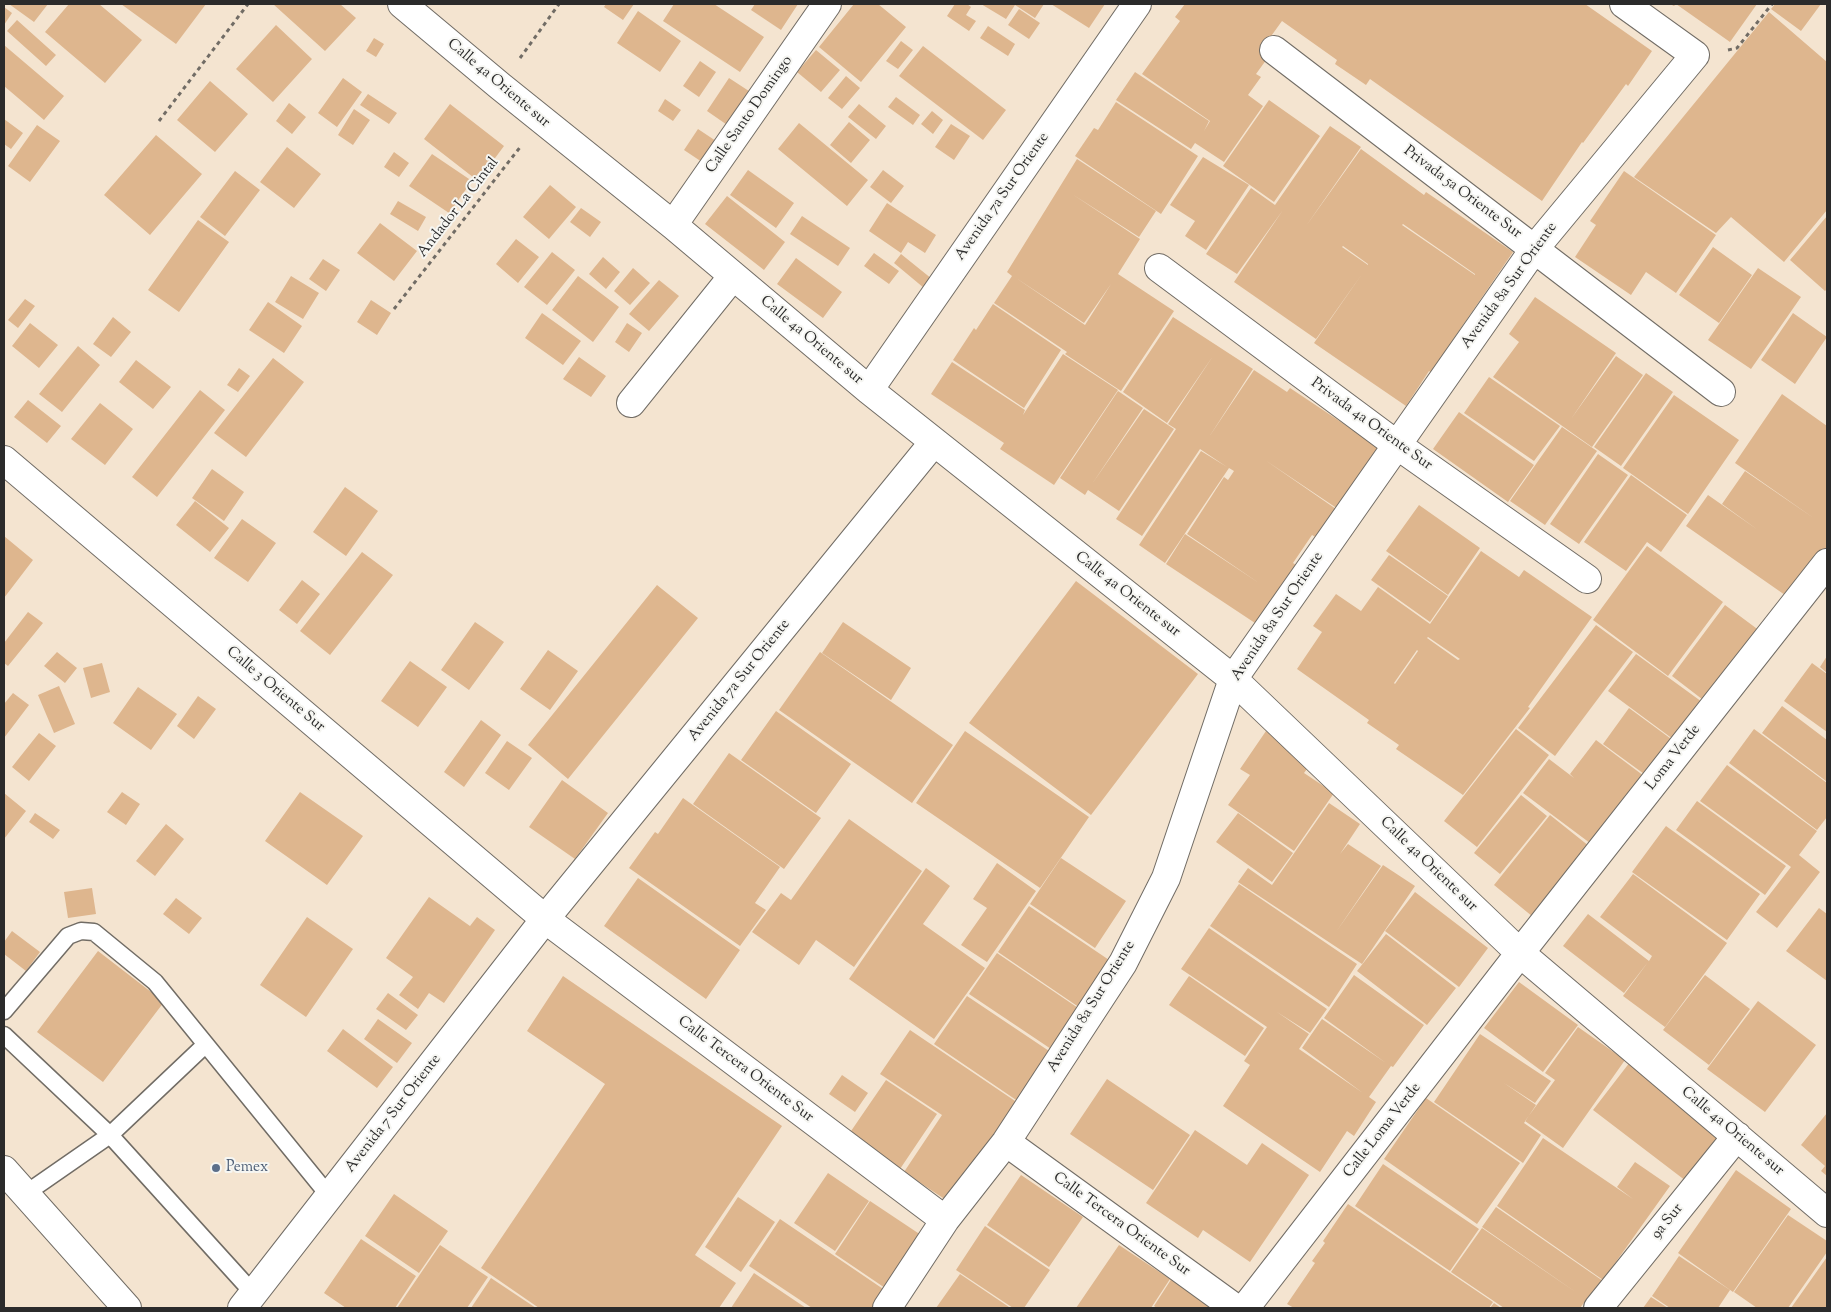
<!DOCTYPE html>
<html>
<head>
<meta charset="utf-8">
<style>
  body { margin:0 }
  #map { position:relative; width:1831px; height:1312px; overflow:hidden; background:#f4e4d0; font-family:"Sorts Mill Goudy",serif }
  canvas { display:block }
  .frame { position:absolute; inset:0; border:5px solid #2b2b2b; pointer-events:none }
</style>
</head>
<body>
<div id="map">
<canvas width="1831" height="1312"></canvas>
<div class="frame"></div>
</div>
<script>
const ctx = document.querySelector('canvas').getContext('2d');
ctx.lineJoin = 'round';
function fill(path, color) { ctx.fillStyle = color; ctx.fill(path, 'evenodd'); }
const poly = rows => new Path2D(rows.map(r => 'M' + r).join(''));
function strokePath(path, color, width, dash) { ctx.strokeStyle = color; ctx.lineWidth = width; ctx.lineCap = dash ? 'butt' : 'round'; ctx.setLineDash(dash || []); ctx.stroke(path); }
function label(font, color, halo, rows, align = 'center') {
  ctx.font = font + ' "Sorts Mill Goudy",serif'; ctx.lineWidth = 4; ctx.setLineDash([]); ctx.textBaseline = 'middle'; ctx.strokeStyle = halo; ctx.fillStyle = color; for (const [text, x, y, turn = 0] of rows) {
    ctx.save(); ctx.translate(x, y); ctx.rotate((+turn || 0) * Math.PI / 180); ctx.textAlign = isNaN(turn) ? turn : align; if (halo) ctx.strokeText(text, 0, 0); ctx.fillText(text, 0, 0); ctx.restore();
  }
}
fill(poly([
  [9,4,48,4,34,22],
  [69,4,99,4,142,40,105,83,45,32],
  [121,4,206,4,176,44],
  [273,4,340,4,356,18,325,51],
  [606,4,634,4,623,20,604,7],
  [674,4,714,4,764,37,740,72,663,21],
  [755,4,798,4,781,30,751,10],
  [854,4,878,4,906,27,861,82,819,47],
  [955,4,967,4,971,7,966,15,976,21,969,31,947,16],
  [981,4,1044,4,1035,18,1015,5,1006,19],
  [1051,4,1105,4,1089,28],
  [1185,4,1585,4,1652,51,1628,86,1626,84,1583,143,1582,142,1542,201,1370,79,1366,85,1335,64,1337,60,1282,21,1269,39,1277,45,1256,74,1261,77,1248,95,1263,106,1224,162,1195,143,1191,149,1116,100,1135,72,1209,121,1204,131,1210,121,1142,74,1180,21,1175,17],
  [1670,4,1757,4,1730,42,1676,4,1674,6],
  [1775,4,1821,4,1801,31,1771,9],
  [4,7,12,13,4,25],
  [1019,9,1040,23,1029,39,1008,25],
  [638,11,681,41,660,72,617,43],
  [1769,12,1827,62,1827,210,1784,262,1731,217,1716,233,1634,177],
  [17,20,56,55,46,66,7,31],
  [276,25,312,59,273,102,236,69],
  [988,26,1015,44,1008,56,980,38],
  [374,38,384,44,376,57,366,51],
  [901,41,913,50,898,69,886,61],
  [4,45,64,96,44,120,4,86],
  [923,46,1006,110,983,140,899,76],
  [816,50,840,70,821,92,797,72],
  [700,61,716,72,699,97,683,86],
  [846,76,860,88,842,109,828,98],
  [343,78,362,92,337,127,318,113],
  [729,78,755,95,733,129,707,111],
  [210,81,248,114,215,152,177,120],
  [368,94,397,113,389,124,360,105],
  [896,97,920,115,913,125,888,107],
  [665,99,681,110,673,121,658,111],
  [1269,100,1320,136,1274,202,1223,166],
  [1116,102,1198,156,1161,214,1075,156,1094,128,1098,130],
  [289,103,306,117,292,134,276,121],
  [450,104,504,146,478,181,424,139],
  [859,104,886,126,876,139,848,117],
  [354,109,370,120,353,145,338,135],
  [932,111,943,120,933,134,921,124],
  [4,119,23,133,11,149,4,144],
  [849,122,870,140,851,163,830,145],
  [799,123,868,180,847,206,778,149],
  [951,124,970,136,954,160,935,147],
  [37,125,60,141,30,182,8,166],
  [1330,126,1361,147,1306,226,1361,149,1424,195,1426,192,1513,252,1452,341,1457,345,1436,376,1429,371,1406,406,1314,343,1362,274,1316,339,1234,282,1283,210,1237,274,1206,254,1251,188,1275,205],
  [1403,224,1475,274,1475,275,1402,225],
  [1343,246,1368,264,1368,265,1342,247],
  [698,129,719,143,705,164,684,150],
  [156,135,202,174,150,235,104,195],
  [287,147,321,174,294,208,260,182],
  [394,152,409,163,399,177,384,167],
  [432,154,472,181,449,213,409,186],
  [1203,157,1249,185,1206,250,1185,236,1195,221,1170,205],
  [1077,159,1156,211,1139,237,1072,194,1140,239,1118,274,1174,311,1121,391,1065,354,1067,352,994,303,1012,276,1007,272],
  [1016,278,1084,323,1111,284,1085,325],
  [748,170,794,203,776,228,730,195],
  [883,170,904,186,891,203,870,187],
  [235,171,260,190,225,236,200,217],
  [1624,171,1716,235,1676,293,1646,272,1631,295,1575,257,1596,225,1590,221],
  [550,185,576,207,549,239,523,217],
  [727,196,785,242,764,270,705,224],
  [398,201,426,217,418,231,390,214],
  [887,203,936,235,925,253,908,242,901,253,869,231],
  [581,208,601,222,590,237,570,222],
  [802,216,850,248,838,266,790,234],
  [1827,216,1827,289,1825,291,1790,260],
  [198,220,229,242,179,312,148,290],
  [380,223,417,251,394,281,357,253],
  [516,239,539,257,518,283,496,264],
  [1713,247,1752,275,1719,323,1679,295],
  [552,252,575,270,547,305,524,287],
  [874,253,899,271,889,284,864,266],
  [901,254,932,279,924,288,894,263],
  [603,257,620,272,606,289,589,274],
  [796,258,842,292,823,318,777,284],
  [323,259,340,270,326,291,309,279],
  [633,268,650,283,630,305,614,291],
  [1758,268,1801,297,1751,369,1708,340],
  [291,276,319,293,303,319,275,302],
  [578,276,619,307,593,342,552,310],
  [659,280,679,296,649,331,629,314],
  [1535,297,1616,353,1571,419,1616,356,1643,375,1592,447,1493,377,1519,342,1509,334],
  [25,299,35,306,18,328,8,320],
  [371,300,391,313,377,335,357,322],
  [268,302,302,326,284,353,249,330],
  [993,304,1061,350,1024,408,953,360,974,328,976,330],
  [542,313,581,341,563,365,525,338],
  [1793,313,1827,337,1795,384,1761,360],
  [113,317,131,332,111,357,93,344],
  [1173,317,1253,369,1209,437,1254,370,1287,392,1290,388,1380,448,1338,509,1265,460,1336,509,1317,538,1312,535,1293,563,1296,565,1255,623,1166,564,1185,534,1259,583,1187,534,1224,477,1228,480,1234,471,1229,468,1165,563,1139,545,1201,451,1227,467,1200,449,1142,536,1116,519,1176,429,1168,424,1213,356,1167,423,1123,392],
  [30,323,58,345,39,368,12,346],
  [627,323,642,333,629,352,615,342],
  [78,346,100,365,62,412,39,394],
  [1063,354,1118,390,1054,485,1000,449,1004,443,931,394,952,362,1025,410,1023,415],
  [579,357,606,376,591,397,563,379],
  [273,358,304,382,246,457,214,433],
  [136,360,171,387,153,409,119,382],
  [239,368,250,376,238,392,227,385],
  [1646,373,1673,392,1621,466,1594,447],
  [1489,377,1560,426,1534,461,1464,413],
  [200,390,225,410,157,497,132,477],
  [1118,391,1143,408,1092,484,1144,409,1174,429,1119,511,1088,490,1085,495,1060,478],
  [1782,394,1827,426,1827,551,1795,602,1686,526,1708,495,1758,530,1722,504,1745,471,1815,519,1735,463],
  [1674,395,1739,440,1688,514,1623,468],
  [28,400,61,426,47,443,14,417],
  [100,403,133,429,105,465,71,439],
  [1459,412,1534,465,1508,502,1433,449],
  [1562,427,1597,451,1545,525,1510,501],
  [1598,454,1628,475,1579,544,1550,524],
  [212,469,244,492,224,521,192,498],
  [1631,475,1687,515,1661,552,1647,542,1626,571,1584,542],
  [345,487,378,511,346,556,313,532],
  [195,501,229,528,210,552,176,525],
  [1419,505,1480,548,1448,595,1386,551],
  [242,519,276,543,248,582,214,558],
  [4,536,33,560,4,598],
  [1647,546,1723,602,1668,676,1593,620],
  [1481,551,1519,577,1524,570,1592,617,1528,707,1530,708,1463,795,1396,749,1399,745,1367,723,1369,720,1297,669,1322,632,1313,626,1336,594,1361,611,1378,587,1430,624],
  [1428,637,1460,659,1458,660,1427,638],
  [1417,650,1418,651,1395,684,1394,683],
  [362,552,393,575,330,655,300,631],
  [1389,555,1448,596,1430,622,1371,580],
  [302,580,320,594,297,624,279,610],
  [1076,581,1198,674,1091,815,969,723],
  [657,585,698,618,568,779,528,745],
  [1725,605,1764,634,1711,706,1672,676],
  [28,612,43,623,8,666,4,663,4,643],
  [475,622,504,642,469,690,441,670],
  [843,622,911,668,891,700,822,653],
  [1596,625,1633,652,1555,756,1518,728],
  [548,650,578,671,550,710,520,689],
  [57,652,77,668,65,683,44,666],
  [820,652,953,745,912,803,779,710],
  [1636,654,1709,707,1681,745,1608,691],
  [1827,656,1827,673,1820,667],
  [410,661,447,687,418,727,381,701],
  [102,663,110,692,91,698,83,668],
  [1812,663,1827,674,1827,732,1784,701],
  [59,686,75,724,54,733,38,695],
  [138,687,177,714,151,750,113,723],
  [13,693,29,705,4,738,4,704],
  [198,696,216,709,194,739,177,726],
  [1782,706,1827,740,1826,781,1762,733],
  [1629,708,1678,744,1651,779,1603,744],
  [776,711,851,764,816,813,741,760],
  [481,720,501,735,464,787,444,772],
  [1516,729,1549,755,1477,847,1444,821],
  [1754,729,1827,783,1827,817,1817,830,1729,763],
  [965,731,1089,817,1040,888,916,803],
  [1266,731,1312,762,1304,773,1334,793,1294,851,1228,805,1250,775,1240,769],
  [39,733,56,746,29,781,12,767],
  [1596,740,1648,779,1598,849,1523,793,1549,759,1574,778,1570,774],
  [507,741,532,758,509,790,485,773],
  [729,753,821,818,784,869,693,804],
  [1727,765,1817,831,1799,855,1820,872,1777,928,1756,912,1791,867,1700,801],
  [562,780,608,813,575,859,529,827],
  [122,792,140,804,126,825,107,812],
  [300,792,363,836,327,885,265,841],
  [4,793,26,811,4,839],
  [1521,795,1547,816,1500,874,1474,853],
  [683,798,780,867,755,903,766,910,740,946,629,868,655,832,658,834],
  [1697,801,1786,866,1765,895,1676,830],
  [1329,803,1360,824,1340,854,1348,844,1381,866,1336,932,1383,865,1415,886,1362,964,1238,882,1248,868,1272,885],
  [35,813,60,830,53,839,29,822],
  [1238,813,1293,853,1272,882,1216,842],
  [1550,815,1594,850,1538,921,1494,885],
  [849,819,922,871,854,967,816,940,799,965,752,932,781,893,791,900],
  [166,824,184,839,155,876,136,861],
  [1666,826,1760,894,1727,940,1632,872],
  [1061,858,1126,901,1095,948,1030,904],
  [997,863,1036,891,987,962,961,945,987,908,973,899],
  [926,868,950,886,923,924,985,968,934,1039,849,979],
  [1633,874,1727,943,1665,1027,1623,996,1648,962,1624,993,1563,946,1588,914,1649,961,1652,956,1600,917],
  [638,878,740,950,706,999,604,926],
  [1239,884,1357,964,1329,1007,1210,926],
  [92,888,96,914,68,918,64,892],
  [1415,892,1488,948,1459,987,1385,931],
  [429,897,470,926,477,917,495,930,444,1003,429,993,418,1009,399,995,413,977,386,958],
  [176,898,202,918,189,934,163,914],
  [1029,906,1118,966,1086,1012,998,952],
  [1819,908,1827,914,1827,981,1786,951],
  [307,917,353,949,306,1017,260,985],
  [1209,928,1327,1009,1310,1033,1277,1012,1309,1034,1299,1049,1363,1093,1302,1048,1322,1019,1386,1063,1324,1018,1354,975,1424,1025,1393,1067,1391,1066,1369,1097,1376,1102,1354,1136,1347,1131,1320,1172,1223,1106,1250,1065,1244,1061,1267,1027,1181,969],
  [12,931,40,952,26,971,4,954,4,942],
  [1386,934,1456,988,1427,1025,1357,971],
  [98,951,164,1002,103,1082,37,1032],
  [997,953,1087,1014,1060,1055,969,994],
  [1705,975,1750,1009,1709,1065,1663,1030],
  [563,976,782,1126,695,1255,736,1283,719,1308,539,1308,481,1268,605,1084,527,1031],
  [1189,976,1264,1028,1245,1056,1169,1005],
  [1519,982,1578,1025,1543,1072,1484,1028],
  [388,993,418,1015,406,1030,376,1009],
  [967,996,1058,1057,1025,1106,934,1044],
  [1758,1001,1816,1045,1765,1112,1707,1069],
  [378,1019,412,1043,397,1063,364,1039],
  [1578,1027,1625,1060,1563,1148,1525,1121,1555,1080,1545,1073],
  [343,1029,393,1067,377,1088,327,1051],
  [910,1030,1021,1105,952,1204,904,1172,942,1115,880,1074],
  [1480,1034,1551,1081,1535,1103,1504,1083,1536,1105,1524,1123,1541,1135,1523,1163,1434,1102],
  [1630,1062,1723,1133,1686,1181,1593,1110],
  [842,1075,868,1093,855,1112,829,1094],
  [1107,1079,1190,1135,1153,1190,1070,1134],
  [886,1080,937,1114,900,1169,849,1134],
  [1426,1098,1520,1163,1477,1224,1384,1159],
  [1827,1113,1827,1176,1821,1171,1825,1166,1801,1145],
  [1195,1130,1247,1165,1262,1143,1309,1175,1250,1262,1203,1230,1198,1238,1146,1203],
  [1543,1138,1633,1199,1617,1187,1635,1162,1670,1186,1603,1280,1497,1206],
  [1383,1164,1479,1229,1450,1271,1355,1206],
  [1736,1170,1791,1209,1733,1292,1678,1253],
  [828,1173,869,1201,835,1251,794,1223],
  [1021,1175,1083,1217,1049,1267,987,1225],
  [394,1194,448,1231,419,1273,365,1236],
  [738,1197,775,1222,741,1272,705,1247],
  [870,1201,927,1239,891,1292,835,1254],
  [1348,1204,1493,1302,1489,1308,1294,1308,1287,1304,1315,1263,1312,1261,1325,1243,1323,1241],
  [1496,1207,1603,1281,1589,1302,1586,1300,1580,1308,1504,1308,1451,1272,1482,1228,1577,1293,1482,1227],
  [1788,1215,1827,1241,1827,1252,1788,1308,1757,1308,1734,1292],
  [780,1219,892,1295,883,1308,812,1308,749,1266],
  [985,1226,1050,1270,1024,1308,1013,1308,956,1270],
  [361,1239,416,1276,395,1308,346,1308,324,1293],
  [440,1245,488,1277,467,1308,397,1308],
  [1119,1245,1170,1279,1151,1308,1076,1308],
  [1679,1256,1730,1290,1718,1308,1670,1308,1652,1296],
  [1827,1257,1827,1308,1791,1308],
  [754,1273,806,1308,731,1308],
  [960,1274,1009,1307,1008,1308,936,1308],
  [491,1278,536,1308,471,1308],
  [1172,1278,1213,1308,1157,1308,1154,1306],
  [1651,1297,1668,1308,1643,1308],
  [1494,1303,1501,1308,1490,1308]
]), '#deb68e');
const lane = poly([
  [4,1011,68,936,81,931,94,932,155,982,330,1197],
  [4,1035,110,1135,254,1294],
  [25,1194,110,1135,205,1045]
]);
const street = poly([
  [402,4,500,86,673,225,869,390,1233,679,1520,953,1827,1213],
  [1274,50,1721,392],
  [673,225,827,4],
  [1159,268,1397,445,1587,579],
  [869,390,1137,4],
  [631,403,733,276],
  [934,442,545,919,945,1220],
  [1006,1142,1235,1308],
  [887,1308,945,1220,1006,1142,1123,963,1166,878,1233,679,1535,248,1695,55,1624,4],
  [1245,1308,1520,953,1827,563],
  [1598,1308,1737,1136]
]);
const secondary = poly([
  [4,460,545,919,242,1308],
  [4,1170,127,1308]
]);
strokePath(lane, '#716c65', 19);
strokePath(street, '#716c65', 30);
strokePath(secondary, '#716c65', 30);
strokePath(poly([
  [1728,50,1737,48,1772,4],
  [520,58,559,4],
  [159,121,248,4],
  [394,309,521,146]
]), '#716c65', 3, [4, 4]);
strokePath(lane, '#fff', 16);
strokePath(street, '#fff', 28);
strokePath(secondary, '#fff', 28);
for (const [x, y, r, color] of [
  [216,1168,5,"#5c6f8a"]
]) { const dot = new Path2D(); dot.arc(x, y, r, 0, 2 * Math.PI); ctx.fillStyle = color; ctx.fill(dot); strokePath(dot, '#f6f6f2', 2); }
label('15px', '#2b2b2b', '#f6f6f2', [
  ["Calle 4a Oriente sur",498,84,40],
  ["Calle Santo Domingo",750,115,-55],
  ["Privada 5a Oriente Sur",1462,193,37],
  ["Avenida 7a Sur Oriente",1003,197,-55],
  ["Andador La Cintal",459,208,-52],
  ["Avenida 8a Sur Oriente",1510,286,-54],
  ["Calle 4a Oriente sur",811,341,40],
  ["Privada 4a Oriente Sur",1371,425,36],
  ["Calle 4a Oriente sur",1127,595,38],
  ["Avenida 8a Sur Oriente",1278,617,-56],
  ["Avenida 7a Sur Oriente",740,681,-51],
  ["Calle 3 Oriente Sur",275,690,40],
  ["Loma Verde",1674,758,-52],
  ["Calle 4a Oriente sur",1428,865,44],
  ["Avenida 8a Sur Oriente",1092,1007,-58],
  ["Calle Tercera Oriente Sur",745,1070,37],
  ["Avenida 7 Sur Oriente",394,1114,-52],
  ["Calle Loma Verde",1383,1131,-52],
  ["Calle 4a Oriente sur",1732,1132,40],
  ["9a Sur",1668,1222,-51],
  ["Calle Tercera Oriente Sur",1121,1225,36]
]);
label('15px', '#4e5e75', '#f6f6f2', [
  ["Pemex",226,1168]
], 'left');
</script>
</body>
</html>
